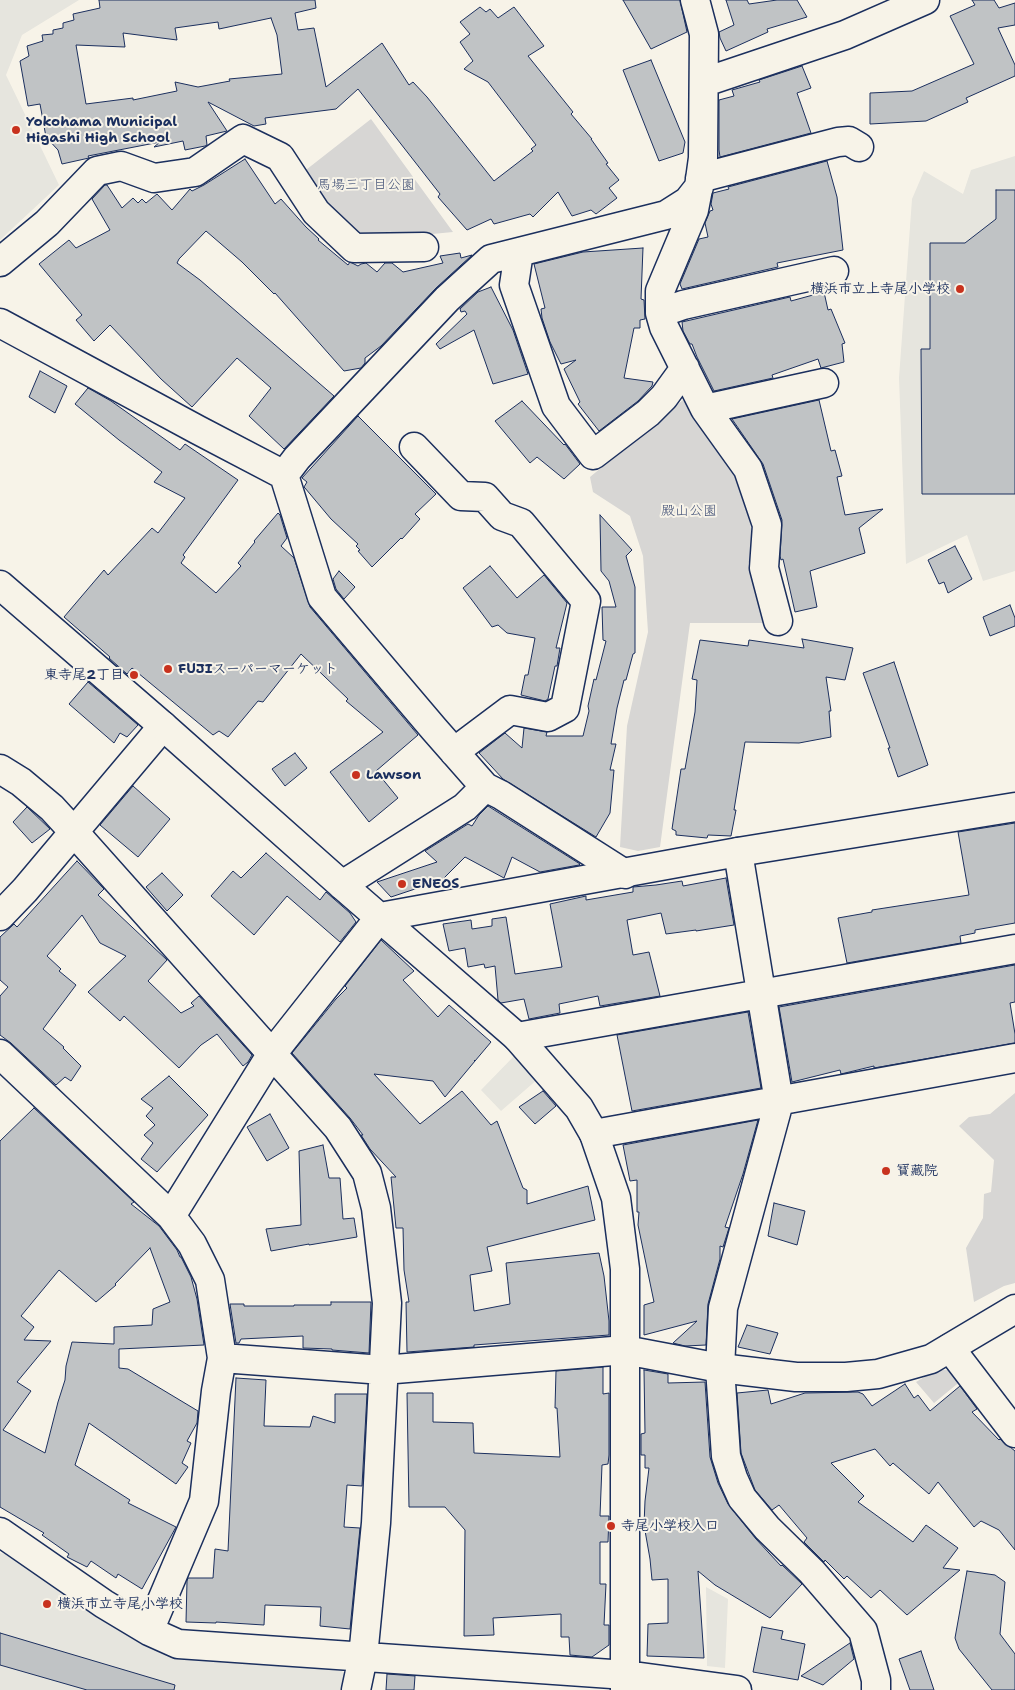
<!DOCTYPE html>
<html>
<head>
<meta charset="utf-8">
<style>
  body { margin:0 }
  canvas { display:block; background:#f7f3e8 }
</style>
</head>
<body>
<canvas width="1015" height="1690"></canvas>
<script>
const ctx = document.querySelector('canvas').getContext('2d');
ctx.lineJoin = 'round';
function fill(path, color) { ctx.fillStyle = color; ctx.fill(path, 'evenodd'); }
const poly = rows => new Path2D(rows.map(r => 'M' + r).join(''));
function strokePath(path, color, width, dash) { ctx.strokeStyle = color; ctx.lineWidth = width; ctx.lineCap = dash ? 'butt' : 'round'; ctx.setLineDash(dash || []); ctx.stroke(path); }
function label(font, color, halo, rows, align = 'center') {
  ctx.font = font + ' "Shantell Sans","Klee One",sans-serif'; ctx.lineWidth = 4; ctx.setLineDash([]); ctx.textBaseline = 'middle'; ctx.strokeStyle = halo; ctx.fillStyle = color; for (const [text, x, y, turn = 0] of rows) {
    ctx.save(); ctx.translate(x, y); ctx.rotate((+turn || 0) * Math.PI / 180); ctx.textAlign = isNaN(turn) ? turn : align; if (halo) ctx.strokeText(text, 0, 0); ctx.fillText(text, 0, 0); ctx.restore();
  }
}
fill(poly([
  [0,0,79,0,22,35,6,75,59,185,0,240],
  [1015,156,1015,571,983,581,967,535,906,564,899,378,912,199,924,171,963,194,971,170],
  [517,1053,539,1078,501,1111,481,1090],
  [0,1553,11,1555,236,1660,342,1671,347,1681,345,1690,0,1690],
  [706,1587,728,1599,725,1668,707,1666]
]), '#e6e5de');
fill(poly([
  [371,119,453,232,422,235,404,233,361,235,339,219,302,173],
  [683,400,718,452,745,488,754,550,748,564,763,623,690,623,660,847,638,851,620,847,627,726,648,632,643,556,630,516,593,492,590,477],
  [1015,1093,1015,1283,1004,1286,974,1302,966,1248,983,1218,984,1194,991,1192,994,1160,959,1126,969,1117,990,1114],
  [941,1370,953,1370,962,1380,934,1403,916,1382,931,1373]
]), '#d7d6d4');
const building = poly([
  [99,0,315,0,316,8,295,13,298,30,314,28,326,87,382,43,409,85,413,82,427,97,494,181,533,151,531,149,536,145,488,82,464,69,473,61,460,42,470,34,460,22,480,7,486,12,490,9,498,18,514,7,544,46,528,56,573,112,571,114,592,139,591,139,608,163,606,164,619,180,609,188,617,198,596,214,591,210,572,216,558,192,533,217,530,214,494,224,491,219,467,230,438,197,440,194,358,89,336,109,265,118,266,124,254,126,208,102,227,131,206,136,207,145,205,146,185,150,183,141,154,147,160,142,88,156,89,158,62,164,58,150,46,137,40,104,28,106,20,61,29,56,27,46,43,41,42,35,53,34,53,30,63,28,63,23,74,20,73,14,100,8,99,0],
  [271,18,277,35,282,74,229,79,230,81,198,87,175,82,177,91,133,100,133,98,86,104,76,45,125,47,123,33,177,40,175,28,218,22,219,29,271,18],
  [623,0,680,0,687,32,651,49,623,0],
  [726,0,747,0,749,4,777,0,797,0,807,17,767,29,768,32,726,51,720,38,719,32,734,25,726,0],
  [972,0,994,0,999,8,1015,3,1015,25,998,28,1015,65,1015,76,966,98,968,102,926,121,870,124,870,93,912,91,974,64,950,16,975,5,972,0],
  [651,60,685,142,683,153,659,161,623,70,651,60],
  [802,66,811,88,797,93,811,133,720,157,719,150,719,100,734,96,732,90,760,82,759,80,802,66],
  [245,159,275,204,281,199,306,227,319,239,318,240,348,265,350,262,358,266,361,264,366,263,377,272,385,263,392,263,403,272,443,263,440,256,460,253,461,258,472,255,436,288,381,346,365,358,365,363,361,368,344,371,275,293,274,294,242,262,206,231,179,259,177,263,200,280,334,396,284,449,249,416,271,388,237,358,192,407,161,379,110,325,94,341,76,320,82,315,39,264,69,240,76,248,110,230,92,199,105,185,107,185,122,208,133,198,138,203,142,199,146,203,157,194,172,210,190,189,192,191,204,185,245,159],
  [827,161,837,197,843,250,777,263,778,267,682,289,680,284,699,239,708,237,705,223,710,211,713,210,711,204,713,193,729,189,728,187,827,161],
  [996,190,1015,190,1015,494,922,494,921,349,930,349,930,243,965,243,996,219,996,190],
  [643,248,641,299,644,300,645,319,640,320,640,328,634,328,624,378,653,382,652,386,638,401,599,431,578,404,580,402,564,369,576,360,561,364,550,342,542,318,541,309,545,308,534,264,583,252,643,248],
  [491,287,513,330,528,374,493,384,474,330,440,349,436,344,467,314,465,311,461,312,460,309,478,292,491,287],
  [824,292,828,310,831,309,845,343,842,344,844,362,821,368,818,359,772,375,773,378,714,391,697,357,692,344,690,344,683,331,682,322,790,297,791,301,824,292],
  [40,371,67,386,55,413,29,397,40,371],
  [88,388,111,401,180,450,185,444,238,480,183,555,185,557,181,563,216,593,241,566,238,563,255,542,254,541,278,513,280,515,287,538,281,546,294,558,310,607,418,735,376,771,398,798,369,822,330,772,383,732,346,701,348,699,301,654,263,702,258,701,228,737,219,731,213,735,132,668,127,674,109,658,110,657,64,617,104,570,108,575,152,528,158,533,185,498,154,482,162,472,119,440,75,404,88,388],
  [819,400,831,451,835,450,842,476,837,477,845,515,883,509,859,528,865,553,810,571,817,607,795,612,783,559,781,560,780,556,782,520,763,464,732,419,819,400],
  [522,401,564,445,565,444,580,464,564,479,537,457,530,463,495,421,522,401],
  [358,416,436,494,415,514,420,519,402,539,401,538,372,567,358,551,360,550,356,546,358,544,331,519,305,488,304,487,307,482,302,478,358,416],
  [600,515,632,550,626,556,635,587,635,653,633,654,626,680,624,680,617,708,611,744,616,744,610,770,614,770,610,813,596,837,503,779,479,753,505,733,522,748,524,728,547,732,546,736,583,736,589,711,588,706,594,679,596,680,606,641,603,640,602,607,616,607,609,581,601,571,600,515],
  [955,546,972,579,948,593,944,582,939,584,928,560,955,546],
  [490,566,517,598,544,575,567,603,556,648,560,648,557,666,555,666,548,699,545,701,521,695,525,675,528,675,535,638,507,633,498,625,492,627,463,588,490,566],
  [339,571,355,587,344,599,336,589,333,579,339,571],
  [1010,605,1015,618,1015,626,990,636,983,617,1010,605],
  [802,639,853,648,845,680,826,677,831,711,829,711,831,737,799,743,745,742,734,810,736,810,731,836,708,835,707,838,676,835,676,831,672,829,681,769,685,769,695,712,697,680,692,679,700,640,748,646,749,640,804,648,802,639],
  [894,662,928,765,898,777,888,748,890,748,863,673,894,662],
  [88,682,138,725,127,737,120,733,114,743,69,704,88,682],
  [295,753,307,768,285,786,272,769,295,753],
  [133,786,170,819,138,857,100,825,133,786],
  [488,806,580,864,579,865,540,872,512,857,504,878,465,857,442,880,391,897,377,882,437,862,425,851,468,824,472,826,479,815,488,806],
  [27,807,50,829,32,843,13,822,27,807],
  [1015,823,1015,923,975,930,975,933,960,936,961,943,847,963,838,918,872,912,872,910,969,895,958,832,1015,823],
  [266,853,320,900,326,892,350,913,356,922,340,942,287,896,254,935,211,896,233,871,241,878,266,853],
  [77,861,104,889,98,895,167,960,148,981,181,1013,194,1006,191,1003,199,996,252,1055,248,1062,243,1066,217,1034,201,1045,179,1068,124,1016,120,1021,88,992,126,956,100,943,82,915,47,956,61,969,59,971,76,985,43,1029,64,1047,63,1048,81,1066,71,1081,65,1077,56,1085,11,1043,0,1035,0,996,8,987,0,980,0,937,14,924,17,927,77,861],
  [162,873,183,895,167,911,146,887,162,873],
  [726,878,734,925,696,931,696,930,666,934,661,913,627,920,633,955,649,952,660,996,600,1006,598,996,559,1004,560,1013,529,1019,524,999,501,1003,498,1000,495,966,485,968,484,964,468,967,465,948,449,951,443,924,471,920,472,929,492,926,492,919,506,917,515,974,562,967,550,904,586,896,586,900,633,892,633,887,656,885,682,881,683,886,726,878],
  [381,940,414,971,403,980,438,1017,449,1005,491,1042,475,1061,474,1060,475,1061,445,1097,433,1081,374,1074,420,1124,462,1091,491,1125,497,1121,523,1188,527,1190,527,1204,588,1186,595,1220,487,1247,492,1271,470,1275,474,1311,510,1304,506,1263,599,1253,604,1276,609,1321,609,1335,474,1345,474,1347,407,1352,406,1302,409,1302,404,1270,403,1228,396,1228,391,1177,396,1177,370,1149,361,1135,363,1135,350,1118,292,1053,336,999,347,988,345,986,381,940],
  [1015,965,1015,1002,1010,1003,1015,1034,1015,1043,874,1068,874,1066,841,1074,840,1070,792,1082,779,1007,1015,965],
  [748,1012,761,1088,632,1111,617,1035,748,1012],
  [169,1076,208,1115,157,1172,141,1159,153,1143,144,1135,155,1125,146,1116,153,1108,141,1099,169,1076],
  [543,1091,556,1106,535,1124,519,1107,543,1091],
  [34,1108,134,1202,131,1204,159,1226,177,1250,180,1257,181,1257,191,1277,197,1299,204,1345,119,1349,119,1368,128,1369,198,1411,197,1423,187,1441,191,1443,182,1463,188,1467,176,1484,89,1423,75,1465,130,1500,128,1503,176,1527,142,1589,118,1574,116,1578,91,1561,87,1567,67,1557,69,1554,42,1535,44,1533,0,1507,0,1141,34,1108],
  [150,1248,170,1302,153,1309,152,1325,114,1327,114,1344,72,1342,66,1366,65,1380,58,1402,45,1453,3,1430,31,1391,17,1382,51,1341,24,1340,34,1327,21,1316,59,1270,96,1302,116,1285,115,1284,150,1248],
  [270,1114,289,1148,267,1161,247,1127,270,1114],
  [758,1120,743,1174,725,1227,729,1228,723,1247,720,1246,720,1259,708,1304,706,1345,685,1346,673,1343,697,1321,644,1335,644,1305,654,1302,638,1225,639,1212,637,1212,637,1180,630,1181,623,1145,758,1120],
  [323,1145,329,1178,340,1178,343,1219,354,1218,357,1237,309,1245,309,1244,271,1251,266,1229,301,1225,299,1151,323,1145],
  [774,1203,805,1211,797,1245,768,1236,774,1203],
  [331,1302,371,1302,369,1353,332,1350,332,1349,303,1348,303,1336,241,1339,239,1343,236,1343,230,1304,244,1304,244,1306,294,1306,294,1305,331,1305,331,1302],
  [747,1325,778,1333,770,1354,738,1347,747,1325],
  [603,1367,603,1394,609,1393,609,1455,608,1464,602,1465,600,1516,609,1516,608,1542,600,1542,600,1584,606,1584,604,1625,609,1625,609,1645,592,1657,570,1655,569,1637,561,1637,561,1614,493,1618,494,1635,464,1636,465,1530,445,1507,409,1507,407,1393,433,1393,433,1422,473,1423,474,1453,560,1457,557,1408,555,1408,556,1371,603,1367],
  [644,1370,668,1374,668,1383,705,1382,710,1457,718,1483,728,1504,756,1539,781,1566,782,1565,802,1584,770,1618,715,1585,698,1571,704,1658,647,1656,648,1624,668,1623,668,1579,652,1580,650,1559,644,1525,645,1501,649,1468,645,1468,645,1455,641,1455,641,1434,645,1433,644,1370],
  [236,1378,266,1380,264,1426,310,1427,313,1416,335,1423,335,1394,367,1394,362,1486,347,1485,344,1527,360,1528,350,1629,320,1626,321,1607,265,1605,264,1625,216,1622,216,1623,186,1622,187,1581,188,1578,213,1578,215,1549,228,1551,236,1378],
  [905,1384,914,1398,918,1395,930,1411,960,1386,977,1409,972,1412,999,1440,1000,1439,1015,1451,1015,1550,999,1530,981,1521,974,1527,938,1482,929,1494,893,1463,890,1466,875,1449,831,1463,864,1496,858,1502,913,1542,926,1525,958,1548,943,1568,960,1570,907,1615,880,1590,871,1598,847,1576,844,1579,825,1560,824,1562,804,1542,807,1538,779,1505,772,1510,755,1490,741,1453,737,1393,768,1390,771,1404,805,1393,858,1392,863,1394,872,1406,905,1384],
  [967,1571,995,1575,1005,1582,1000,1634,1015,1654,1015,1690,992,1690,959,1649,955,1638,967,1571],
  [762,1627,783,1631,781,1639,805,1644,798,1680,753,1672,762,1627],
  [0,1633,175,1685,174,1690,87,1690,0,1665,0,1633],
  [850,1643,854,1659,823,1685,801,1676,850,1643],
  [921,1651,934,1690,910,1690,899,1659,921,1651],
  [387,1674,415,1676,414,1690,386,1690,387,1674]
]);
fill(building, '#c0c3c5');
strokePath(building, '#1b2f5e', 1);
const minor = poly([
  [705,82,845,35,925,0],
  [700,178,838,142,849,141,859,147],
  [698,189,694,210,660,291,660,313,664,327,705,409,824,383],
  [519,252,514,285,556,406,593,455,648,413,664,397,685,368],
  [0,262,47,223,97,171,121,166,154,178,195,172,243,139,280,157,316,212,354,248,424,247],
  [660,313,683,305,834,271],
  [0,323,198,430,284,475,322,597,434,729,485,787,465,807,342,885],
  [705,409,748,469,767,525,764,568,778,621],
  [414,447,461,496,485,497,502,516,521,523,586,601,565,708,548,717,510,710,454,752],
  [284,475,297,458,447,299,491,259,666,215,688,201,699,187,703,158,704,34,695,0],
  [0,769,21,782,52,808,74,832,338,1128,367,1173,376,1208,387,1303,376,1523,363,1657,356,1690],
  [485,787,501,795,625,874],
  [738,852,779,1102,723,1308,720,1368,726,1456,733,1478,742,1498,767,1528,812,1572,863,1631,876,1680,876,1690],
  [0,916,25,890,163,726],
  [517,1037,1015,949],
  [0,1054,171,1216,192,1244,210,1280,222,1358,216,1391,204,1501,149,1631],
  [594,1134,1015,1058],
  [171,1216,271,1055,380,917],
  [950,1348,1015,1433],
  [222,1358,383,1370,625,1350],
  [0,1532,104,1604,149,1631,178,1644,626,1675]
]);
const tertiary = poly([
  [0,585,163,726,342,885,517,1037,579,1108,594,1134,616,1198,625,1269,625,1690],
  [380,917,738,852,1015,807],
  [625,1350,720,1368,796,1377,846,1377,878,1374,931,1359,1015,1309],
  [626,1675,737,1690]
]);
strokePath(minor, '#1b2f5e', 31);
strokePath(tertiary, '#1b2f5e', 31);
strokePath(minor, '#f7f3e8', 28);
strokePath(tertiary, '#f7f3e8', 28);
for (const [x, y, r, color] of [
  [16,130,5,"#c8321e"],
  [960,289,5,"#c8321e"],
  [168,669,5,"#c8321e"],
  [134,675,5,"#c8321e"],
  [356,775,5,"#c8321e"],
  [402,884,5,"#c8321e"],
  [886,1171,5,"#c8321e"],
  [611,1526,5,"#c8321e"],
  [47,1604,5,"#c8321e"]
]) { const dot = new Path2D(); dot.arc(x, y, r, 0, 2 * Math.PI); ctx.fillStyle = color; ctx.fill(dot); strokePath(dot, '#f7f3e8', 2); }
label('bold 14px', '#1b2f5e', '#f7f3e8', [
  ["Yokohama Municipal",26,122],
  ["Higashi High School",26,138],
  ["横浜市立上寺尾小学校",950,289,"right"],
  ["FUJIスーパーマーケット",178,669],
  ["東寺尾2丁目",124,675,"right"],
  ["Lawson",366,775],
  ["ENEOS",412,884],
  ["寳藏院",896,1171],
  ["寺尾小学校入口",621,1526],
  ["横浜市立寺尾小学校",57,1604]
], 'left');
label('14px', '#415076', '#f7f3e8', [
  ["馬場三丁目公園",366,185],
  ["殿山公園",689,511]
]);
</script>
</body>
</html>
